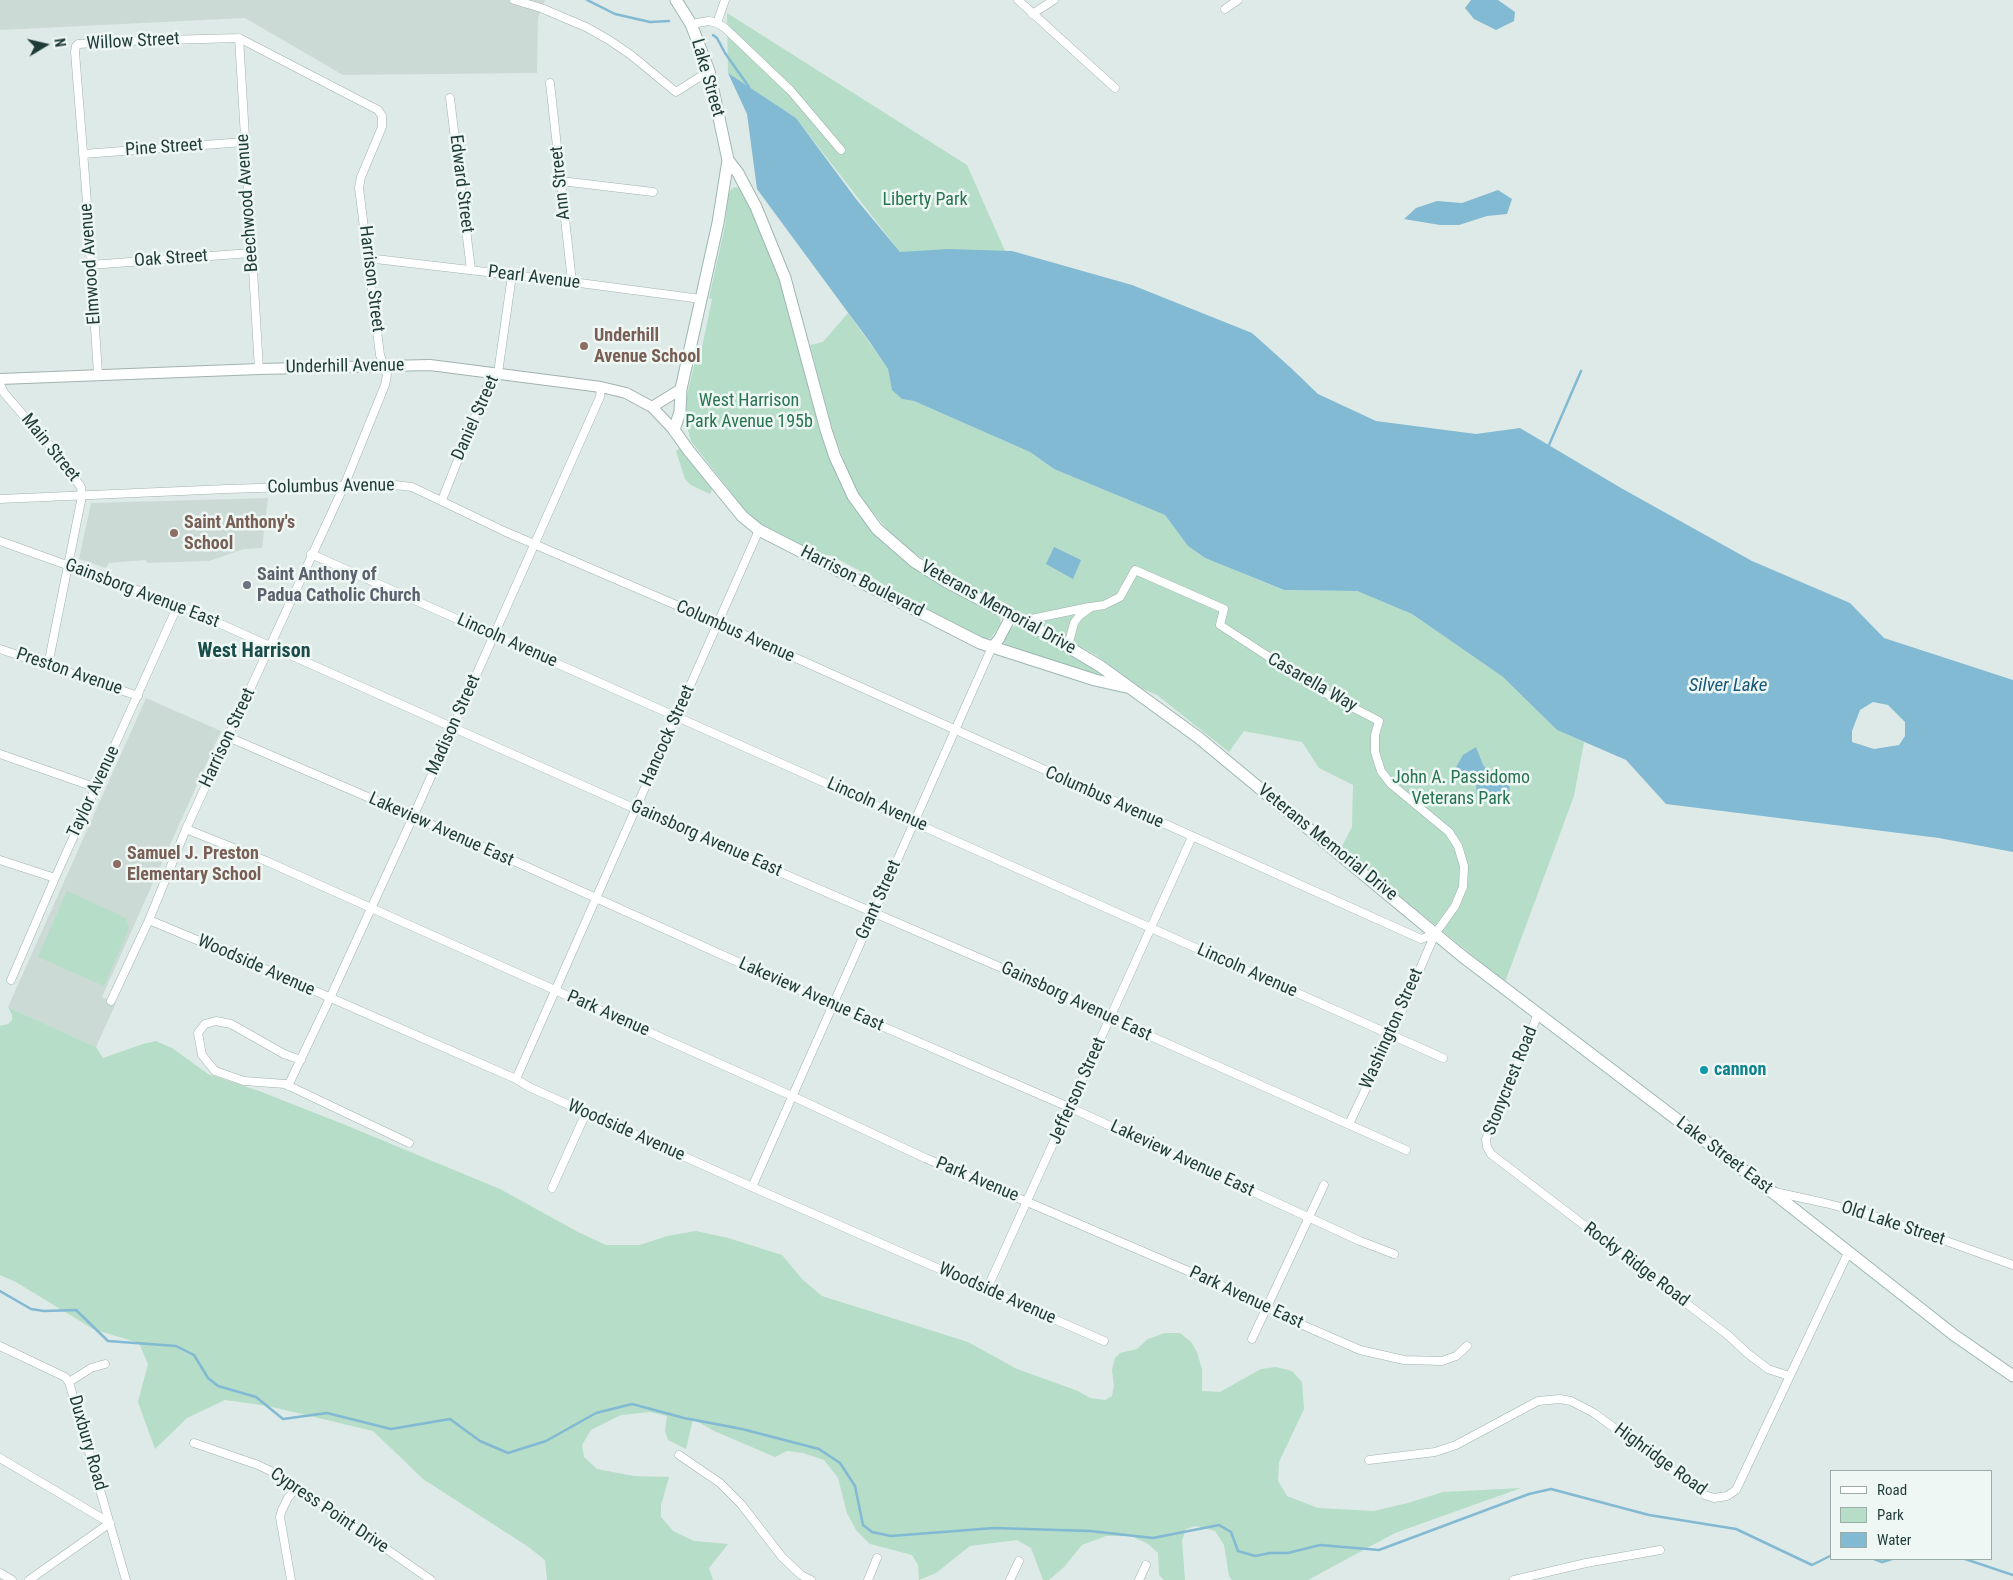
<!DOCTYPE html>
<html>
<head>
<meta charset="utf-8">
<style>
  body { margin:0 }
  #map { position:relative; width:2013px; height:1580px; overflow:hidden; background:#deeae7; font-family:"Roboto Condensed",sans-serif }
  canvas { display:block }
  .legend { position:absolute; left:1830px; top:1470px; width:162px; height:90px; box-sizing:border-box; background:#eef7f4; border:1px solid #9baca9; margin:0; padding:6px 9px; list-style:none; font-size:15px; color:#1e3b38 }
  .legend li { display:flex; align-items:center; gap:10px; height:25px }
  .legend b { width:25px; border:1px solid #9baca9 }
  .north { position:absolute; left:20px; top:20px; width:50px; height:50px; -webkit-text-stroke:4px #eef7f4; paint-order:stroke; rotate:81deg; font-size:14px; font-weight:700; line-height:20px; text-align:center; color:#1e3b38 }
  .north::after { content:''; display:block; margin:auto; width:18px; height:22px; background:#1e3b38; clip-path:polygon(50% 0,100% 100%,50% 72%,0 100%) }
</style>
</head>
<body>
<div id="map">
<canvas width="2013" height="1580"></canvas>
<ul class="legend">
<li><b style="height:6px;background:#fff"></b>Road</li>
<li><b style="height:14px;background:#b5ddc7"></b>Park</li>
<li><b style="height:14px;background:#82b9d3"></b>Water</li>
</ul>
<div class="north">N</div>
</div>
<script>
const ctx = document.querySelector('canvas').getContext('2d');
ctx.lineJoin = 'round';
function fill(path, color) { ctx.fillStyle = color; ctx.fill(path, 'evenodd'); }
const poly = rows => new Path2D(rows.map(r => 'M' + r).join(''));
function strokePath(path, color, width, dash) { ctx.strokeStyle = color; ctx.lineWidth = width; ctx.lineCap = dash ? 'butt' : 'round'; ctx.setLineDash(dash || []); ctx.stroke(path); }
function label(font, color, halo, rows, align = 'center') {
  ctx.font = font + ' "Roboto Condensed",sans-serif'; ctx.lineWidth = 5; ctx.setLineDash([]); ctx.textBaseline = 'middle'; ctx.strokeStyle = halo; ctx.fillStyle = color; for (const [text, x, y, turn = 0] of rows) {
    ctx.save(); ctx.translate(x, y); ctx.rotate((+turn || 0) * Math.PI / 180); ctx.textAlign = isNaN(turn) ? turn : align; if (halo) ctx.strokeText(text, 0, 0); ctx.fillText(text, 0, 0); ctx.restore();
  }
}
fill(poly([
  [0,0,545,0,538,18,537,73,343,75,245,18,0,30],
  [268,498,262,548,244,549,209,561,148,563,145,560,109,563,106,568,79,559,91,503],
  [146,698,221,731,102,997,116,1003,96,1047,8,1007]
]), '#ccdad6');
fill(poly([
  [727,13,967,165,1005,251,900,252,796,118,728,73],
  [734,187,740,188,749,203,778,272,814,404,869,526,890,548,915,567,999,616,1001,623,991,638,986,639,885,589,879,581,830,555,823,556,757,522,747,513,691,441,684,416,685,404,696,357,700,357,712,299,709,298,725,226,728,198,730,191],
  [848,313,888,369,892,389,902,399,914,401,1030,452,1054,469,1165,515,1188,546,1205,558,1283,590,1357,591,1412,614,1503,677,1557,730,1584,742,1574,796,1505,982,1341,848,1352,827,1353,785,1319,768,1302,742,1244,731,1229,752,1157,695,1141,688,1096,655,970,588,936,568,896,540,862,499,851,480,833,431,810,345,823,342],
  [680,448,712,489,710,494,691,485,685,479,676,451],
  [1017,625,1021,625,1099,671,1099,673,1097,675,1005,645,1003,641,1010,629],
  [67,891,126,918,129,928,104,986,38,957],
  [8,1007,96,1047,103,1058,143,1044,156,1041,172,1048,208,1074,259,1091,338,1122,500,1189,578,1232,606,1245,640,1245,667,1236,696,1231,728,1238,782,1255,803,1280,822,1296,968,1342,1017,1369,1078,1391,1090,1398,1105,1400,1112,1396,1114,1386,1112,1370,1115,1358,1120,1353,1137,1349,1148,1339,1165,1333,1180,1333,1191,1342,1197,1352,1202,1369,1202,1391,1220,1392,1261,1369,1276,1367,1292,1371,1302,1382,1304,1409,1279,1462,1278,1481,1287,1496,1318,1508,1374,1511,1408,1503,1443,1492,1521,1488,1395,1533,1308,1580,1232,1580,1229,1576,1224,1545,1215,1531,1196,1526,1186,1529,1182,1540,1185,1580,1164,1580,1159,1575,1158,1553,1148,1544,1131,1536,1106,1536,1082,1545,1064,1567,1049,1580,1043,1580,1031,1548,1017,1540,970,1546,936,1573,919,1580,918,1565,912,1555,870,1544,856,1530,847,1513,838,1478,824,1460,803,1453,787,1451,775,1457,714,1431,693,1419,686,1449,668,1440,665,1431,667,1416,650,1412,621,1415,591,1430,582,1445,584,1457,597,1469,634,1476,669,1477,661,1505,661,1517,673,1531,694,1541,728,1544,709,1568,713,1580,547,1580,545,1560,527,1546,423,1479,373,1431,268,1406,225,1400,187,1418,155,1449,138,1402,148,1364,139,1343,93,1329,16,1282,0,1275,0,1026,8,1024,12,1020,12,1015]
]), '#b5ddc7');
fill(poly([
  [1471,0,1498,0,1515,12,1514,21,1496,30,1474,19,1465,8],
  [728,73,796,118,856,199,900,252,948,249,1012,251,1132,285,1252,333,1291,368,1318,394,1376,421,1476,434,1520,428,1621,488,1752,561,1850,603,1884,638,2013,680,2013,852,1939,838,1666,804,1626,760,1557,730,1503,677,1412,614,1357,591,1284,590,1205,558,1188,546,1165,515,1054,469,1030,452,914,401,902,399,892,390,888,369,869,341,757,189,747,114],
  [1873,702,1888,705,1905,722,1905,736,1899,745,1874,749,1852,742,1852,731,1860,710],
  [1498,190,1512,199,1507,214,1487,216,1459,225,1440,225,1404,219,1416,208,1437,201,1462,203],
  [1054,547,1081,560,1073,579,1046,564],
  [1476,747,1483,765,1496,780,1509,779,1510,798,1477,799,1476,782,1471,776,1454,771,1463,755]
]), '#82b9d3');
strokePath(poly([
  [587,0,615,14,650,22,669,21],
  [713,35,717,38,725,53,749,87],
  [1549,445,1581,371],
  [0,1291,31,1309,44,1311,76,1310,108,1341,176,1346,194,1355,208,1378,218,1386,256,1397,283,1419,327,1413,391,1429,450,1419,480,1441,508,1453,546,1441,596,1413,632,1404,684,1418,742,1429,819,1449,840,1463,855,1486,863,1525,872,1532,891,1536,994,1528,1090,1531,1153,1538,1219,1525,1231,1532,1238,1551,1255,1556,1270,1553,1288,1553,1320,1545,1379,1550,1529,1494,1551,1489,1649,1515,1736,1529,1812,1565,1832,1555],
  [1874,1559,1882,1562,1892,1559],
  [1965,1559,2013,1575]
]), '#82b9d3', 2.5);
const minor = poly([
  [514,0,541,8,586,27,609,40,631,55,676,92,709,71],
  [1018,0,1115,88],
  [1225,9,1238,0],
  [1032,14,1054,0],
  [717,23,725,0],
  [691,24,709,21,717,23,725,28,791,91,841,150],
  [239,38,259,369],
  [550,83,572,282],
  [450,98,471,270],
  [83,154,244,142],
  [561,181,653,192],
  [367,258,572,282,701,299],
  [90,265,251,253],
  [98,374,86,189,75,52,76,46,78,44,130,41,239,38],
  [0,384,4,393,52,448,81,487,82,496,48,665],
  [0,499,227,489,386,484,412,487,506,532,718,623,1401,930,1421,939,1435,934],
  [442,500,488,384,498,373,512,275],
  [0,541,178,605,703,839,1002,968,1110,1018,1406,1150],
  [311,554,1443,1058],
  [1022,621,1089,607],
  [1068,646,1074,623,1079,616,1091,607,1104,605,1120,597,1135,570,1224,609,1220,625,1321,691,1379,721,1375,735,1375,752,1381,771,1391,784,1449,832,1458,846,1464,866,1463,887,1455,906,1435,934,1391,1036,1349,1124],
  [0,649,138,696],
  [228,737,463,838,833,1005,1071,1108,1360,1241,1394,1254],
  [0,754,97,788],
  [186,829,266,861,792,1096,925,1158,1223,1286,1307,1327,1360,1350,1404,1360,1442,1361,1456,1356,1467,1346],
  [0,860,55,878],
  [149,920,228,953,516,1079,529,1087,752,1187,1104,1341],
  [11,980,55,878,178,605],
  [111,1001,149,920,186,829,228,737,344,486,385,385,387,375,380,355,359,188,361,177,382,127,382,116,378,110,239,38],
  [1538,1014,1486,1139,1487,1147,1491,1154,1729,1336,1747,1353,1768,1369,1789,1376],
  [301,1060,284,1054,231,1024,216,1021,205,1024,198,1033,202,1055,215,1071,244,1081,285,1084,409,1143],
  [516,1079,759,530],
  [288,1086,330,998,413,817,600,397,601,387],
  [752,1187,992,647],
  [552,1188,586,1113],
  [1775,1192,1825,1203,1882,1218,2013,1265],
  [987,1289,1192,837],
  [1252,1339,1324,1185],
  [0,1346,65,1377,69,1382,126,1580],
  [69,1382,91,1368,105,1364],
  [194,1443,258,1465,283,1477,431,1580],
  [679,1455,720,1483,741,1504,782,1557,801,1575,811,1580],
  [0,1458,110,1523,29,1580],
  [1369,1460,1435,1452,1456,1445,1538,1401,1560,1399,1571,1401,1594,1413,1705,1495,1714,1498,1727,1496,1736,1490,1848,1253],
  [0,1573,12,1580],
  [291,1580,280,1517,282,1510,288,1498,297,1487],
  [868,1580,877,1558],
  [1010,1580,1019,1561],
  [1139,1580,1146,1565],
  [1514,1580,1586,1563,1660,1550]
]);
const tertiary = poly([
  [0,379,259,369,430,365,601,387,626,393,652,407,674,430],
  [652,407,681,389],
  [992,647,999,639,1011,616]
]);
const secondary = poly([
  [676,0,691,24,709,71,728,160,738,173,756,207,785,278,826,430,835,457,853,496,877,529,915,562,947,582,1043,632,1100,666,1199,738,1462,956,1771,1191,1954,1335,2013,1376],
  [728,160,718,223,681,389,680,412,674,430,689,451,742,516,759,530,980,643,1095,680,1126,687]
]);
strokePath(minor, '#a1b2af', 9);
strokePath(tertiary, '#a1b2af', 12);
strokePath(secondary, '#9cb7b2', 13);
strokePath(minor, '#fff', 8);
strokePath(tertiary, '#fff', 10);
strokePath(secondary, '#fff', 11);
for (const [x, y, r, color] of [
  [584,346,5,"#8d6e63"],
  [174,533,5,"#8d6e63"],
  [247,585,5,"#6b7280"],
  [117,864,5,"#8d6e63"],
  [1704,1070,5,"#0f9aa8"]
]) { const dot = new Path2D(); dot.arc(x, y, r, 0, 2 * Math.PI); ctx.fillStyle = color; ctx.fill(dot); strokePath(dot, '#eef7f4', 2); }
label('18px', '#1e3b38', '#eef7f4', [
  ["Willow Street",133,42,-3],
  ["Lake Street",707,78,74],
  ["Pine Street",164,148,-4],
  ["Ann Street",561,183,-96],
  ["Edward Street",461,184,83],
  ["Beechwood Avenue",248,203,-94],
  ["Oak Street",171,259,-4],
  ["Elmwood Avenue",91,264,-94],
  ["Pearl Avenue",534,278,7],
  ["Harrison Street",371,279,83],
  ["Underhill Avenue",345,367,-1],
  ["Daniel Street",476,418,-66],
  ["Main Street",50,448,51],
  ["Columbus Avenue",331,487,-1],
  ["Harrison Boulevard",862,582,27],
  ["Gainsborg Avenue East",142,594,21],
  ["Veterans Memorial Drive",998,608,29],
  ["Columbus Avenue",735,632,24],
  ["Lincoln Avenue",507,641,24],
  ["Preston Avenue",69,672,19],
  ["Casarella Way",1312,683,30],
  ["Madison Street",454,725,-66],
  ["Hancock Street",668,736,-66],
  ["Harrison Street",228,738,-65],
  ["Taylor Avenue",94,792,-65],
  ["Columbus Avenue",1104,798,24],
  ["Lincoln Avenue",877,805,24],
  ["Lakeview Avenue East",441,830,24],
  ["Gainsborg Avenue East",706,839,24],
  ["Veterans Memorial Drive",1327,843,39],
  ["Grant Street",879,900,-66],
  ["Woodside Avenue",256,966,24],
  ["Lincoln Avenue",1247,971,24],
  ["Lakeview Avenue East",811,995,24],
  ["Gainsborg Avenue East",1076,1002,25],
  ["Park Avenue",608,1014,24],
  ["Washington Street",1392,1029,-66],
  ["Stonycrest Road",1511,1081,-68],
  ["Jefferson Street",1078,1091,-66],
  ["Woodside Avenue",626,1131,24],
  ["Lake Street East",1724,1156,37],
  ["Lakeview Avenue East",1182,1159,25],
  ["Park Avenue",977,1180,23],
  ["Old Lake Street",1893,1224,18],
  ["Rocky Ridge Road",1636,1265,37],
  ["Woodside Avenue",997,1294,24],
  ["Park Avenue East",1246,1298,25],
  ["Duxbury Road",87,1443,74],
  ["Highridge Road",1660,1460,36],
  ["Cypress Point Drive",329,1511,34]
]);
label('18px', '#277352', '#eef7f4', [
  ["Liberty Park",925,200],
  ["West Harrison",749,401],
  ["Park Avenue 195b",749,422],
  ["John A. Passidomo",1461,778],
  ["Veterans Park",1461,799]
]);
label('bold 18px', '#785e54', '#eef7f4', [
  ["Underhill",594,336],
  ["Avenue School",594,357],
  ["Saint Anthony's",184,523],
  ["School",184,544],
  ["Samuel J. Preston",127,854],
  ["Elementary School",127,875]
], 'left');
label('bold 18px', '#5b616d', '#eef7f4', [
  ["Saint Anthony of",257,575],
  ["Padua Catholic Church",257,596]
], 'left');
label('bold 18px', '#0d838f', '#eef7f4', [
  ["cannon",1714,1070]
], 'left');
label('italic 19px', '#165779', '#eef7f4', [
  ["Silver Lake",1728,686]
]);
label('bold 20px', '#1a4d4a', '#eef7f4', [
  ["West Harrison",254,652]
]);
</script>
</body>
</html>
